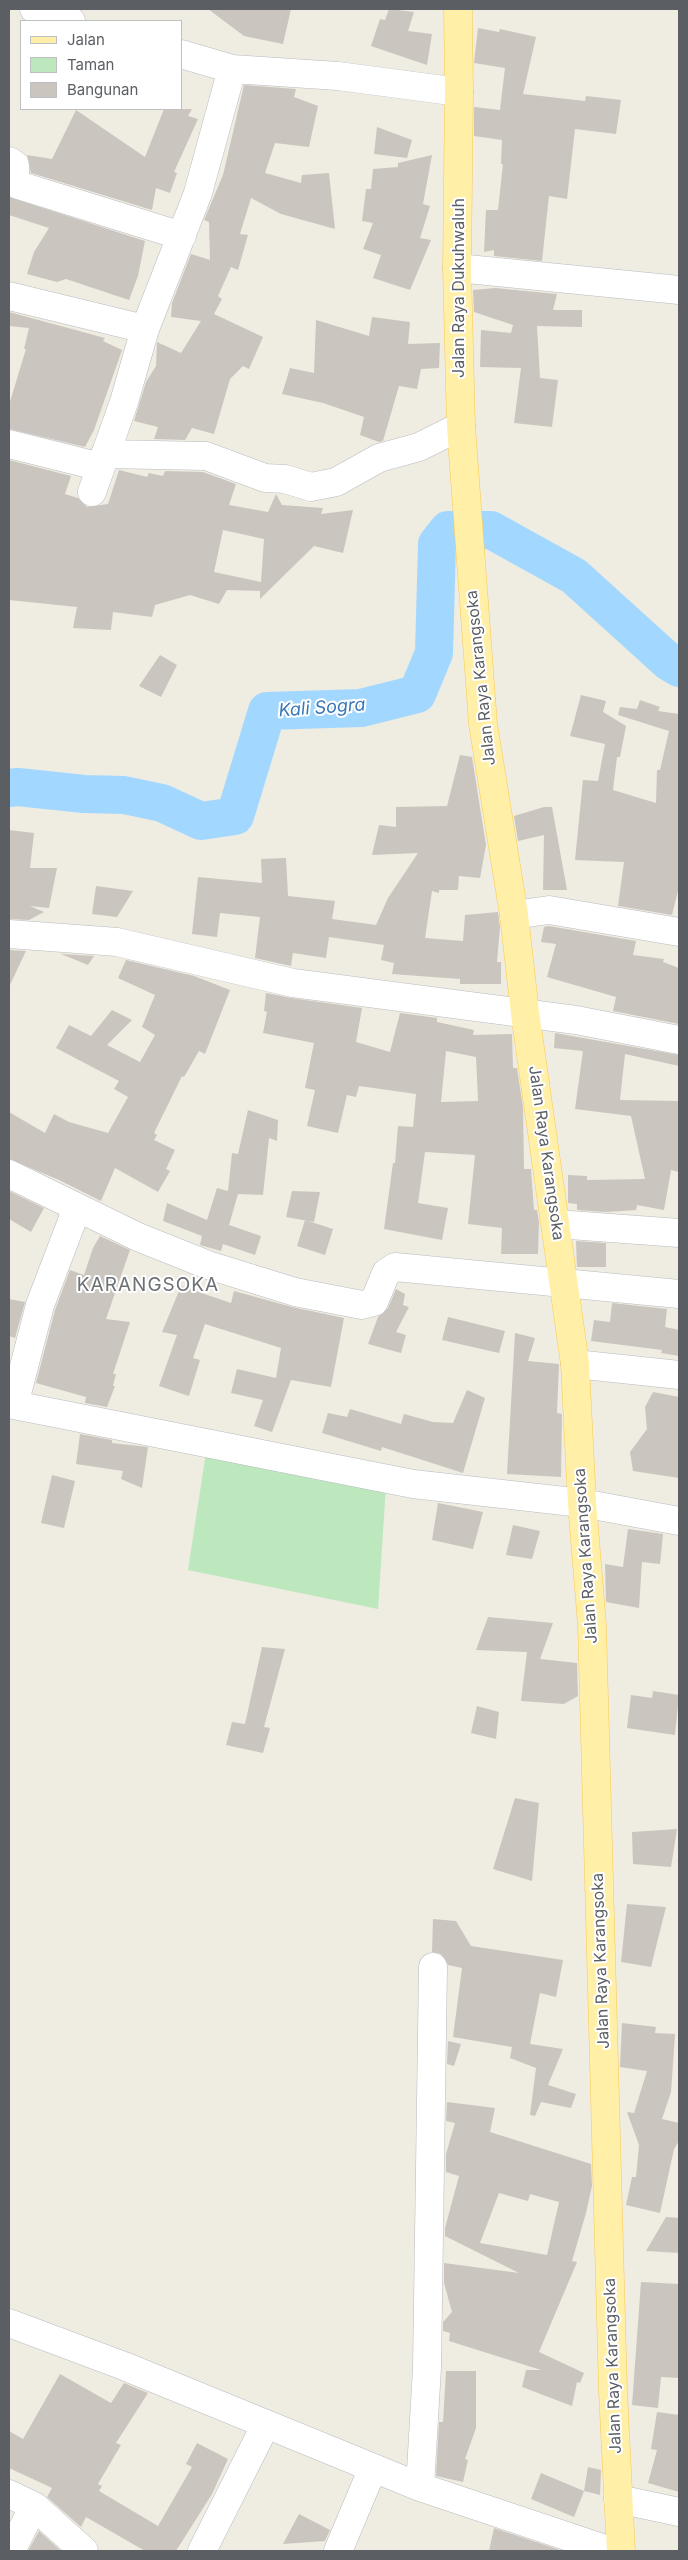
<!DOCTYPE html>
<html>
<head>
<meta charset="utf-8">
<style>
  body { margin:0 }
  #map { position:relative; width:688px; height:2560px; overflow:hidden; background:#efece2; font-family:Inter,sans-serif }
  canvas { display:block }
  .frame { position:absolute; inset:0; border:10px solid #5b5f64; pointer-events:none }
  .legend { position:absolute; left:20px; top:20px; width:162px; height:90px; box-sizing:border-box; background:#fff; border:1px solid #bdbfc1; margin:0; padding:6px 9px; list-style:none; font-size:15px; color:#5b5f64 }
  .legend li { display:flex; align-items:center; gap:10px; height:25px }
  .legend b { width:25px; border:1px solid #bdbfc1 }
</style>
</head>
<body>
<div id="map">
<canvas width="688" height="2560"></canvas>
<div class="frame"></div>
<ul class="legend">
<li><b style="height:6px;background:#ffefa7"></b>Jalan</li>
<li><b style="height:14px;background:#bde8bd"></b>Taman</li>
<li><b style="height:14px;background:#cac6bf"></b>Bangunan</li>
</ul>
</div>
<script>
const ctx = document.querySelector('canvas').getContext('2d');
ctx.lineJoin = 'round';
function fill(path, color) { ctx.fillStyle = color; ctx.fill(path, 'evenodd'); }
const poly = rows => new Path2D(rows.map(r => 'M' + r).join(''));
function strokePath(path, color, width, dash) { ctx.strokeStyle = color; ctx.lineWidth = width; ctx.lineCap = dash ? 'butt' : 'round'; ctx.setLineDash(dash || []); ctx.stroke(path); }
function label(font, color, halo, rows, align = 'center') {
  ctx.font = font + ' Inter,sans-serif'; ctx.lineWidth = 4; ctx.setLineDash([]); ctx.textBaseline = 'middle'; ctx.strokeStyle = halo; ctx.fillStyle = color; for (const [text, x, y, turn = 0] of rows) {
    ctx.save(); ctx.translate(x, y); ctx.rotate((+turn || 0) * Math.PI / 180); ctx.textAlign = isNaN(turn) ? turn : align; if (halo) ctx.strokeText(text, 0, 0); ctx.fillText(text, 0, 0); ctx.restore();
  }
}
fill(poly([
  [206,1452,386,1486,378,1609,188,1570]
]), '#bde8bd');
strokePath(poly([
  [9,788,18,787,84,794,124,795,162,803,201,821,235,816,267,711,361,708,417,694,434,653,437,544,448,530,491,530,574,576,669,662,679,668]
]), '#a2d8ff', 38);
fill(poly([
  [208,9,291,9,283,44,244,36],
  [389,9,414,12,408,31,432,34,427,65,371,46,380,19,385,20],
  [478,28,499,32,500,29,536,37,523,94,585,101,586,96,621,100,616,134,575,129,567,199,549,196,542,261,494,256,494,250,484,252,486,210,498,210,503,164,501,164,502,140,474,136,474,107,500,110,505,68,474,63],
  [244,85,296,89,294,97,318,106,309,147,275,143,265,173,301,183,302,175,329,173,335,229,281,214,251,198,240,234,248,235,238,270,231,267,218,296,222,299,214,314,263,337,249,369,243,366,230,379,214,434,192,428,185,440,154,439,158,427,134,421,146,382,156,366,157,342,181,353,201,321,171,317,172,303,191,254,210,260,209,222,204,220,223,175],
  [164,109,192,109,188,116,198,119,174,172,177,173,170,193,156,188,152,210,31,173,27,155,52,159,76,110,145,157],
  [377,127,412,140,407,158,374,154],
  [432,155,423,204,430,206,420,238,431,240,410,290,373,278,381,255,363,249,373,223,362,221,366,189,371,189,373,169,398,167,398,163],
  [9,197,145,241,138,276,129,300,66,279,57,282,27,274,34,252,49,228,9,215],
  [495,288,557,294,553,310,582,310,582,327,537,326,540,378,558,380,552,427,514,423,521,368,480,367,481,330,511,333,513,325,474,312,473,290],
  [9,312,105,338,103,341,122,350,94,430,85,447,9,429,9,405,26,349,24,349,29,328,9,326],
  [372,317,410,322,408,344,440,343,439,368,421,369,417,389,399,386,383,441,379,442,360,435,364,417,323,403,282,394,290,368,314,373,316,320,369,336],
  [9,460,71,476,65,494,78,498,87,507,108,504,119,470,147,477,149,473,163,476,165,471,203,472,236,484,229,505,268,512,276,494,282,505,323,508,321,514,353,510,343,553,314,546,260,599,260,591,227,590,219,604,190,595,155,605,152,617,113,612,111,630,73,628,77,607,9,600],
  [223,530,264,539,261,582,214,572],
  [160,655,177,665,161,697,139,686],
  [581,695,606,701,603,712,626,726,620,757,617,757,613,790,656,803,657,770,660,770,669,731,618,715,620,707,637,709,640,700,660,707,658,711,679,714,679,887,672,915,618,906,624,862,575,860,583,780,598,781,605,744,570,736],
  [460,755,472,757,486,845,480,878,459,876,458,890,439,890,439,893,432,891,425,938,463,941,465,915,498,912,500,927,497,962,501,962,501,984,460,984,460,979,392,974,394,963,381,960,384,945,329,937,326,958,293,953,291,966,255,958,260,917,220,913,217,937,192,934,198,877,262,883,261,859,286,858,288,896,335,901,332,919,376,925,388,898,418,853,372,855,379,825,396,827,396,807,447,806],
  [544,807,552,807,567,890,543,890,544,835,518,841,514,816],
  [9,830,34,833,30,868,57,868,49,908,30,906,44,912,29,920,9,919],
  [96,886,133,891,117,917,92,914],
  [549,926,636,941,633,955,664,959,663,962,679,968,679,1024,613,1011,616,997,547,977,556,944,541,942,544,927],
  [9,950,26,951,9,987],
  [61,954,94,956,88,965],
  [126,960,194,976,230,990,205,1054,199,1051,184,1077,182,1076,154,1133,157,1135,154,1140,175,1150,166,1169,170,1171,158,1192,115,1168,101,1201,59,1180,9,1159,9,1112,45,1133,54,1114,69,1122,108,1133,128,1097,114,1089,119,1081,56,1048,69,1025,91,1036,112,1010,132,1020,107,1045,140,1062,155,1035,142,1027,155,995,118,978],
  [266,993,291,998,362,1008,356,1042,390,1052,400,1013,437,1018,437,1022,474,1030,473,1035,512,1034,513,1068,517,1068,523,1107,524,1169,531,1169,534,1210,537,1210,539,1222,538,1254,501,1254,502,1228,468,1224,475,1155,425,1152,418,1203,448,1208,442,1240,384,1229,393,1163,395,1163,398,1126,413,1127,416,1094,359,1086,356,1097,347,1095,338,1133,307,1126,315,1090,305,1088,314,1043,263,1033,267,1012,264,1011],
  [446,1051,476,1057,478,1101,441,1102],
  [555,1033,679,1055,679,1066,625,1054,620,1100,679,1101,679,1172,671,1170,664,1210,637,1205,636,1210,606,1212,577,1210,577,1204,568,1203,568,1175,587,1176,587,1180,645,1179,631,1116,575,1109,583,1051,554,1048],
  [248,1110,278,1120,277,1141,269,1138,263,1195,238,1194,229,1225,261,1236,255,1255,223,1244,221,1251,200,1245,202,1236,163,1221,167,1203,207,1220,217,1188,228,1191,232,1153,238,1154],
  [9,1191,44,1208,31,1232,9,1219],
  [292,1191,320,1192,314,1222,286,1217],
  [305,1220,333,1229,325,1255,297,1246],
  [100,1236,130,1250,106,1319,130,1322,113,1374,116,1374,113,1386,115,1386,107,1407,85,1403,86,1397,36,1383,55,1310,70,1270,84,1275,93,1248],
  [576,1241,606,1243,606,1267,577,1267],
  [181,1286,231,1303,234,1291,292,1307,344,1318,331,1387,291,1380,272,1432,254,1426,263,1400,231,1393,237,1369,276,1378,281,1348,205,1324,193,1358,200,1360,189,1396,159,1386,177,1335,162,1332],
  [396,1289,405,1294,403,1305,409,1307,396,1332,406,1335,401,1353,368,1344,378,1317,388,1308],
  [9,1299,25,1302,15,1338,9,1336],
  [612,1303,667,1309,665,1327,679,1330,679,1356,661,1353,662,1350,591,1341,594,1320,610,1322],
  [448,1317,505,1331,499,1353,442,1340],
  [515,1333,535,1338,528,1361,559,1364,557,1413,562,1414,561,1477,507,1474],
  [467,1390,485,1398,463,1473,382,1447,381,1451,322,1433,328,1413,347,1417,350,1409,401,1424,404,1414,433,1422,453,1423],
  [653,1392,679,1397,679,1478,633,1471,630,1452,647,1429,645,1407],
  [80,1434,112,1440,112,1443,148,1447,142,1488,121,1479,123,1471,76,1464],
  [52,1475,75,1481,64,1528,41,1523],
  [438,1503,483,1512,473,1549,432,1540],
  [513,1525,540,1531,532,1559,506,1555],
  [628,1529,663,1534,660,1564,642,1562,639,1608,606,1602,605,1564,623,1567],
  [488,1617,553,1623,540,1659,577,1663,578,1696,564,1704,521,1701,527,1652,476,1650],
  [262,1647,285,1649,264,1727,270,1728,263,1753,226,1745,232,1722,245,1724],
  [653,1691,679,1695,675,1735,627,1728,631,1695,652,1698],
  [477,1706,499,1712,496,1739,471,1733],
  [515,1798,539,1803,532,1881,493,1869],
  [677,1829,671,1867,633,1864,632,1832],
  [627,1904,666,1907,651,1967,621,1962],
  [433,1919,456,1921,471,1946,563,1960,556,1997,540,1993,530,2044,563,2049,548,2085,576,2094,571,2108,541,2102,535,2116,530,2115,536,2068,510,2058,512,2047,453,2037,462,1968,448,1965,441,1954,432,1952],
  [622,2023,656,2027,655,2033,675,2034,671,2092,662,2119,679,2123,679,2141,674,2149,660,2213,626,2205,632,2177,636,2177,639,2145,627,2112,634,2113,647,2071,620,2067],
  [448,2041,461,2044,454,2066,447,2064],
  [447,2102,495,2108,490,2132,591,2164,592,2186,586,2213,572,2261,577,2262,539,2352,584,2373,580,2383,577,2382,572,2406,522,2387,526,2370,541,2370,449,2341,450,2333,443,2331,443,2322,452,2312,444,2283,444,2263,519,2273,445,2236,445,2228,459,2176,446,2172,446,2154,455,2123,446,2121],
  [499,2193,528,2201,530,2194,559,2202,547,2255,480,2243],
  [666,2217,679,2218,679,2253,646,2251],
  [641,2282,679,2284,679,2378,661,2377,658,2408,632,2405],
  [446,2371,476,2371,476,2428,465,2459,468,2460,463,2482,436,2476,439,2422,443,2422],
  [60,2374,111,2403,124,2383,148,2393,116,2443,121,2445,98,2484,102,2486,99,2491,158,2526,192,2467,186,2464,197,2443,228,2459,212,2494,176,2551,145,2551,86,2517,81,2527,47,2497,52,2488,9,2468,9,2431,23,2439],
  [657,2412,679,2415,679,2492,648,2483,657,2450,651,2449],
  [588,2467,601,2470,600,2495,584,2491],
  [541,2473,584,2491,574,2517,531,2499],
  [299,2514,330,2530,325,2541,283,2544],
  [494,2528,563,2551,489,2551],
  [39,2531,61,2551,28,2551]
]), '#cac6bf');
const minor = poly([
  [34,9,71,21],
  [181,54,232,69,338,76,459,92],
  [9,161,15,165,15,179,18,185,182,236],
  [457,268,679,290],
  [9,296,145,329],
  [9,444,101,467],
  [105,454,206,456,265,478,285,479,311,487,336,482,379,458,419,447,461,426],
  [92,492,124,402,145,329,198,193,232,69],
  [514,915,549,910,679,932],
  [9,934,117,942,293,983,576,1020,679,1040],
  [9,1174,138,1237,208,1265,295,1292,362,1305,374,1302,386,1273,395,1267,679,1294],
  [556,1224,679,1233],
  [575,1364,679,1375],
  [9,1404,413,1484,582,1503,679,1521],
  [14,1405,40,1305,77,1208],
  [9,2323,124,2366,420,2487,611,2551],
  [420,2487,427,2368,433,1967],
  [9,2494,34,2506,84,2551],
  [618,2499,679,2512],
  [11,2551,34,2506],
  [202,2551,266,2424],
  [338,2551,373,2468]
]);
const major = poly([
  [458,9,459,92,457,268,461,426,483,724,514,915,525,1013,575,1364,582,1503,592,1625,613,2392,621,2551]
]);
strokePath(minor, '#b8bbc0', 29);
strokePath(major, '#fbc84f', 29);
strokePath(minor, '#fff', 28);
strokePath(major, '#ffefa7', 28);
label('16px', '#5b5f64', '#fff', [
  ["Jalan Raya Dukuhwaluh",459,288,-90],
  ["Jalan Raya Karangsoka",481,678,-96],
  ["Jalan Raya Karangsoka",546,1153,82],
  ["Jalan Raya Karangsoka",586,1556,-94],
  ["Jalan Raya Karangsoka",601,1961,-92],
  ["Jalan Raya Karangsoka",613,2366,-92]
]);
label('italic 18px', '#3878b8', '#fff', [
  ["Kali Sogra",322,708,-4]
]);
ctx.letterSpacing = '1px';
label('19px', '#6c7176', '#fff', [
  ["KARANGSOKA",148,1285]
]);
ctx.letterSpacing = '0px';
</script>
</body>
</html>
